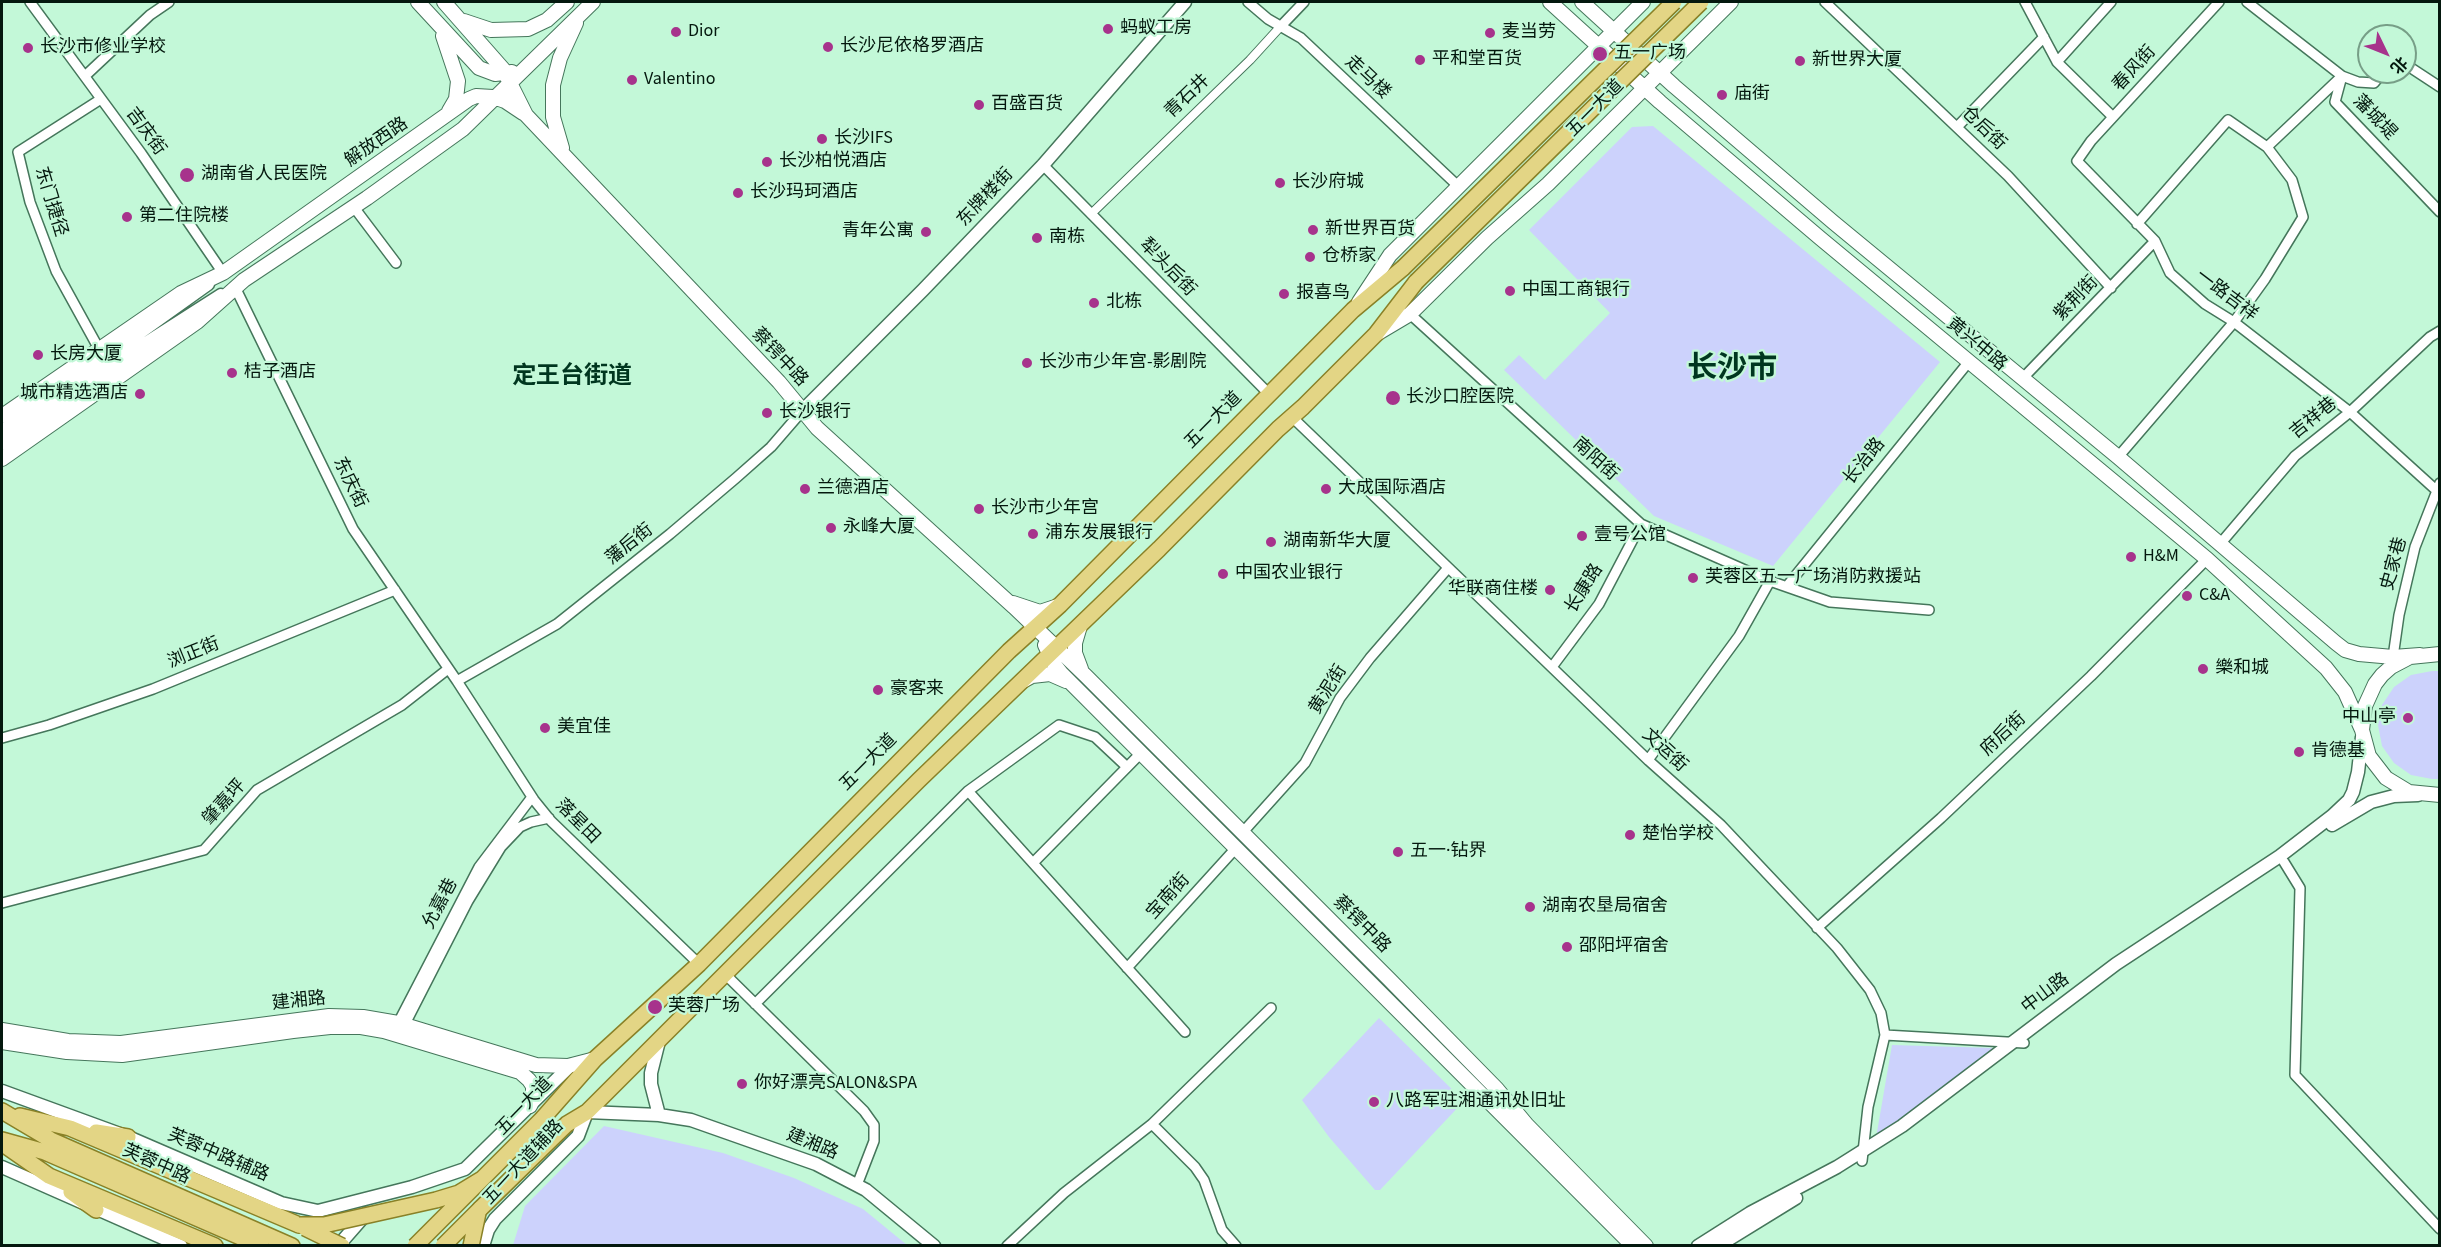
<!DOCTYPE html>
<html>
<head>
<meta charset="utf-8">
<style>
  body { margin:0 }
  #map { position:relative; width:2441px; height:1247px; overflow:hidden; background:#c3f8d8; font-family:"Source Sans 3","Noto Sans SC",sans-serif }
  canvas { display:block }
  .frame { position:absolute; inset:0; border:3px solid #04180e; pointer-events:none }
  .north { position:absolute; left:2357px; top:24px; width:60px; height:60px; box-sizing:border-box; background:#c3f8d8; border:2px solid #779e87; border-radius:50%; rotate:133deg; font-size:16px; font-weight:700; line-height:24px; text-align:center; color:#04180e }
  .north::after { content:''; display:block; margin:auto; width:21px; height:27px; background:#a7338c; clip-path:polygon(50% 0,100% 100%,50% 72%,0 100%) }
</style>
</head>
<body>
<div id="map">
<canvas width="2441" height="1247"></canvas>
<div class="frame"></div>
<div class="north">北</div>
</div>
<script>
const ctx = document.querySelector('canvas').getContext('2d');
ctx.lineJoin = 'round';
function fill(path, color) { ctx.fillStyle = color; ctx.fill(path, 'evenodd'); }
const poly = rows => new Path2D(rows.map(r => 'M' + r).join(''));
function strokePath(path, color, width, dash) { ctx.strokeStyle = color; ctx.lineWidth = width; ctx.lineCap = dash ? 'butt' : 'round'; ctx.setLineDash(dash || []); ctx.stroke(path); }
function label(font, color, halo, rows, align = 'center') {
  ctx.font = font + ' "Source Sans 3","Noto Sans SC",sans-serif'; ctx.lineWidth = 4.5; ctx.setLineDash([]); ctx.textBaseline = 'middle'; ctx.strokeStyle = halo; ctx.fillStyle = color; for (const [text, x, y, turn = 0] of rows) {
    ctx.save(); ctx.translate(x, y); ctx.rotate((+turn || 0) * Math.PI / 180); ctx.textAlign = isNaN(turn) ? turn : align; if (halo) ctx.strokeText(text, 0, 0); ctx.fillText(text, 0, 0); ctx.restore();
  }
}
fill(poly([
  [1653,126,1940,362,1773,566,1654,516,1504,370,1519,355,1545,380,1610,313,1529,230,1632,127],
  [2432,671,2439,671,2440,779,2432,779,2411,775,2394,763,2382,746,2378,725,2382,705,2394,687,2411,675],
  [1379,1018,1464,1101,1380,1190,1375,1190,1329,1137,1302,1100],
  [1892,1045,1994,1048,1876,1138],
  [604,1126,723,1153,794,1178,863,1209,907,1245,513,1245,525,1206]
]), '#ccd2fc');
const pedestrian = poly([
  [1091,214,1250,60,1281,26]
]);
const minor = poly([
  [30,2,141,153,223,273],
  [1248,2,1268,19,1301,38,1458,186],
  [1825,2,2008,176,2111,288],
  [2025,2,2057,62,2113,117],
  [2219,2,2091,141,2077,161,2155,241,2170,273,2205,304,2234,322,2350,412,2436,490],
  [2247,2,2342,76,2335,102,2440,212],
  [1281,26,1304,2],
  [2057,62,2111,2],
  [2405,64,2440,87],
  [85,76,150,15,169,2],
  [1958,126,2044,37],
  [1043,165,1269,394],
  [353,206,396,263],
  [2137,224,2228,120,2267,147],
  [235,287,353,529,457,681,534,800,551,821,699,964],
  [1410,314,1641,524,1770,581,1830,602,1929,610],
  [99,349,56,271,30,202,18,152,101,99],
  [2022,379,2155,241],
  [1292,417,1648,760,1721,825,1837,948,1870,990,1881,1013,1885,1035,2024,1043],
  [2118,457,2234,322,2265,279,2303,217,2292,180,2267,147,2342,76,2358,82,2374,83,2383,72],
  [2220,544,2295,456,2350,412,2430,337,2440,331],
  [1787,586,1967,364,1965,359],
  [2393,657,2399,615,2415,547,2440,483],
  [1552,667,1599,604,1641,524],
  [457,681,557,624,670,534,736,478,771,447,803,410],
  [2,738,49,725,153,689,395,590],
  [1648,760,1739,636,1770,581],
  [968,791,1185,1032],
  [1243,832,1305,763,1340,698,1370,658,1448,568],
  [2284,862,2300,888,2295,1075,2440,1229],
  [1033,863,1141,753],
  [2,903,204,850,257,790,402,705,448,669],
  [1817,928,1941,818,2091,676,2207,559],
  [1127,968,1236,848],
  [724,973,864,1111,874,1125,874,1141,857,1185],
  [755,1004,968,791,1059,725,1095,737,1127,767],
  [396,1027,479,867,532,797],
  [403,1028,468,901,501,847,520,827,531,822,549,818],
  [1152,1124,1195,1167,1204,1180,1222,1230,1236,1246],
  [1862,1161,1868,1107,1885,1035],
  [1007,1246,1064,1193,1152,1124,1271,1008]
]);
const tertiary = poly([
  [803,410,923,290,1043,165,1185,2],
  [2,431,208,284],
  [2,444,146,343,221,295],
  [2332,825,2371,802,2394,796,2418,795],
  [2,1091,128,1137,281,1203,318,1211,412,1187,465,1169,571,1065],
  [659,1115,691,1120,816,1164,866,1190,934,1246],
  [2,1167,181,1246],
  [338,1246,366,1214],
  [483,1246,488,1230,495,1219,578,1136,587,1112,659,1115,651,1084,651,1073,659,1041],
  [1698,1246,1750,1213,1837,1167,1902,1126,2116,964,2280,856,2332,816,2349,800,2353,792,2358,772,2362,737],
  [1718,1246,1796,1198]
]);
const secondary = poly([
  [418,2,479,68,495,74,512,72],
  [444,2,503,69,526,115,779,382,817,428,1014,607,1086,676,1389,979,1497,1089,1527,1125,1646,1246],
  [1550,2,1660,102,1820,238,2207,559,2326,668,2345,692,2362,730],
  [1582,2,1674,86,1833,222,2118,457,2336,643,2345,650,2359,654,2393,657,2420,655],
  [464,21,491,30,528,29,547,20,567,2],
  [443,36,458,81,456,99,449,111],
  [562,148,553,117,553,85,560,58,576,23],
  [1359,302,1390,255,1643,2],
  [1378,333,1410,314,1487,238,1548,184,1731,2],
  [2,416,181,293,223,273,469,99,476,96,493,97,505,101,523,113],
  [2,459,197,322,244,280,367,198,463,129,593,2],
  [1013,603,1040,612,1058,606],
  [1080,626,1075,643,1075,653,1081,669],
  [1045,645,1054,664,1062,674,1633,1246],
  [2440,654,2410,657,2391,667,2382,675,2375,684,2365,706,2362,730,2369,756,2386,778,2409,792,2440,795],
  [1023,681,1032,676,1050,674,1066,681],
  [2,1030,68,1041,121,1043,329,1016,363,1017,398,1023,536,1065,568,1066,595,1059],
  [2,1042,67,1052,122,1055,293,1031,330,1027,361,1027,384,1031,520,1072,529,1080,533,1086,533,1099,530,1106]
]);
const primary = poly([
  [2,1111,51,1140,292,1246],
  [20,1116,70,1128,299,1225],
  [543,1118,595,1059,699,964,1009,651,1060,605,1353,310,1403,268],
  [96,1132,128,1137],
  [2,1140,45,1152,261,1246],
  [6,1146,49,1176,215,1246],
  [71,1192,96,1210],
  [480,1209,567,1124,587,1112,919,780,1159,549,1278,429,1303,407,1376,334,1416,282]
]);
strokePath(pedestrian, '#45765b', 10);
strokePath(minor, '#45765b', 12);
strokePath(tertiary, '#45765b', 15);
strokePath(secondary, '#45765b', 16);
strokePath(primary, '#898127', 18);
strokePath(pedestrian, '#fff', 8);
strokePath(minor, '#fff', 9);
strokePath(tertiary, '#fff', 12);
strokePath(secondary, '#fff', 14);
strokePath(primary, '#e3d585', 15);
const primaryBridge = poly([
  [1403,268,1674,2],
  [1416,282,1701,2],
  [299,1225,324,1225,436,1200,459,1193,482,1179],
  [305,1228,342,1246],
  [415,1246,543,1118],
  [443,1246,480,1209],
  [471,1246,478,1213]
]);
strokePath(primaryBridge, '#898127', 18, []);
strokePath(primaryBridge, '#e3d585', 15);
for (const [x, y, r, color] of [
  [1108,29,6,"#a7338c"],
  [676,32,6,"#a7338c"],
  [1490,33,6,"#a7338c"],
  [828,47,6,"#a7338c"],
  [28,48,6,"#a7338c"],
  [1600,54,8,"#a7338c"],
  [1420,60,6,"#a7338c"],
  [1800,61,6,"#a7338c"],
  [632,80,6,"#a7338c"],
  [1722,95,6,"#a7338c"],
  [979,105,6,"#a7338c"],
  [822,139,6,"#a7338c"],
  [767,162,6,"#a7338c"],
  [187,175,8,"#a7338c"],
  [1280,183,6,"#a7338c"],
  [738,193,6,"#a7338c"],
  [127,217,6,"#a7338c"],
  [1313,230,6,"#a7338c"],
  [926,232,6,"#a7338c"],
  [1037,238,6,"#a7338c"],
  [1310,257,6,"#a7338c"],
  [1510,291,6,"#a7338c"],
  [1284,294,6,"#a7338c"],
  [1094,303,6,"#a7338c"],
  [38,355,6,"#a7338c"],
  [1027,363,6,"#a7338c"],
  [232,373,6,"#a7338c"],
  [140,394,6,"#a7338c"],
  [1393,398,8,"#a7338c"],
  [767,413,6,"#a7338c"],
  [805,489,6,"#a7338c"],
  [1326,489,6,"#a7338c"],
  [979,509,6,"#a7338c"],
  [831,528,6,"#a7338c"],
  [1033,534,6,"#a7338c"],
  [1582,536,6,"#a7338c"],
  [1271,542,6,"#a7338c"],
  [2131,557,6,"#a7338c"],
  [1223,574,6,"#a7338c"],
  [1693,578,6,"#a7338c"],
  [1550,590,6,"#a7338c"],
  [2187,596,6,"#a7338c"],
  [2203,669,6,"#a7338c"],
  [878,690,6,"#a7338c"],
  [2408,718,6,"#a7338c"],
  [545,728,6,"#a7338c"],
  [2299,752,6,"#a7338c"],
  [1630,835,6,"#a7338c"],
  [1398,852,6,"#a7338c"],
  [1530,907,6,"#a7338c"],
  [1567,947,6,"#a7338c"],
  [655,1007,8,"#a7338c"],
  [742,1084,6,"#a7338c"],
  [1374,1102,6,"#a7338c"]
]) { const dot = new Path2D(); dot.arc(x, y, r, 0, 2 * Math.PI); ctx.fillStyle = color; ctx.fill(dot); strokePath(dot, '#c3f8d8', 2); }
label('18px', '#04180e', '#c3f8d8', [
  ["蚂蚁工房",1120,29],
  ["Dior",688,32],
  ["麦当劳",1502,33],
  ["长沙尼依格罗酒店",840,47],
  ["长沙市修业学校",40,48],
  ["五一广场",1614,54],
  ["平和堂百货",1432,60],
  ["新世界大厦",1812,61],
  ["Valentino",644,80],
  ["庙街",1734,95],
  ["百盛百货",991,105],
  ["长沙IFS",834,139],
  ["长沙柏悦酒店",779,162],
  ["湖南省人民医院",201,175],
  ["长沙府城",1292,183],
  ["长沙玛珂酒店",750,193],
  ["第二住院楼",139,217],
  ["新世界百货",1325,230],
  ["青年公寓",914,232,"right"],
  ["南栋",1049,238],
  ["仓桥家",1322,257],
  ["中国工商银行",1522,291],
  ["报喜鸟",1296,294],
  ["北栋",1106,303],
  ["长房大厦",50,355],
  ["长沙市少年宫-影剧院",1039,363],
  ["桔子酒店",244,373],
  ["城市精选酒店",128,394,"right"],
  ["长沙口腔医院",1406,398],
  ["长沙银行",779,413],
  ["兰德酒店",817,489],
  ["大成国际酒店",1338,489],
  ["长沙市少年宫",991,509],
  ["永峰大厦",843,528],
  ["浦东发展银行",1045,534],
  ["壹号公馆",1594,536],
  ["湖南新华大厦",1283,542],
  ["H&M",2143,557],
  ["中国农业银行",1235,574],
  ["芙蓉区五一广场消防救援站",1705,578],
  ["华联商住楼",1538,590,"right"],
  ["C&A",2199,596],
  ["樂和城",2215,669],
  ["豪客来",890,690],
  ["中山亭",2396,718,"right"],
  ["美宜佳",557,728],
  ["肯德基",2311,752],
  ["楚怡学校",1642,835],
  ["五一·钻界",1410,852],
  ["湖南农垦局宿舍",1542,907],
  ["邵阳坪宿舍",1579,947],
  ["芙蓉广场",668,1007],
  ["你好漂亮SALON&SPA",754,1084],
  ["八路军驻湘通讯处旧址",1386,1102]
], 'left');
label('18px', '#04180e', '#c3f8d8', [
  ["春风街",2135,69,-48],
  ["走马楼",1367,78,43],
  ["青石井",1188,97,-44],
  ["五一大道",1596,109,-45],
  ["藩城堤",2374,118,46],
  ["仓后街",1983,129,44],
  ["吉庆街",145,132,54],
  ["解放西路",377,143,-35],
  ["东牌楼街",986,198,-47],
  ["东门捷径",50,202,73],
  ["犁头后街",1167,268,46],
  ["一路吉祥",2226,296,37],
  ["紫荆街",2077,299,-46],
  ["黄兴中路",1976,345,40],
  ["蔡锷中路",779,358,47],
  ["吉祥巷",2314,419,-39],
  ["五一大道",1214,421,-45],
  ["南阳街",1595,460,42],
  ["长治路",1865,462,-51],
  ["东庆街",349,483,64],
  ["藩后街",630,545,-38],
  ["史家巷",2395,564,-75],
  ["长康路",1585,589,-58],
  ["浏正街",194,654,-22],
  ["黄泥街",1329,690,-58],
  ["府后街",2004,735,-43],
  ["文运街",1664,751,43],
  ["五一大道",869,763,-45],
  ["肇嘉坪",225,803,-48],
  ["落星田",577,822,45],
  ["宝南街",1169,897,-48],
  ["允嘉巷",441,904,-62],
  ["蔡锷中路",1361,925,45],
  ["中山路",2046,994,-37],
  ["建湘路",299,1002,-6],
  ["五一大道",525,1107,-46],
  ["建湘路",812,1145,22],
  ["芙蓉中路辅路",218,1156,23],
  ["五一大道辅路",524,1163,-47],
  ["芙蓉中路",156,1165,24]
]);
label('bold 24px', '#00361f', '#c3f8d8', [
  ["定王台街道",572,378]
]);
label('bold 30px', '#00361f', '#c3f8d8', [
  ["长沙市",1732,370]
]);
</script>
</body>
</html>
